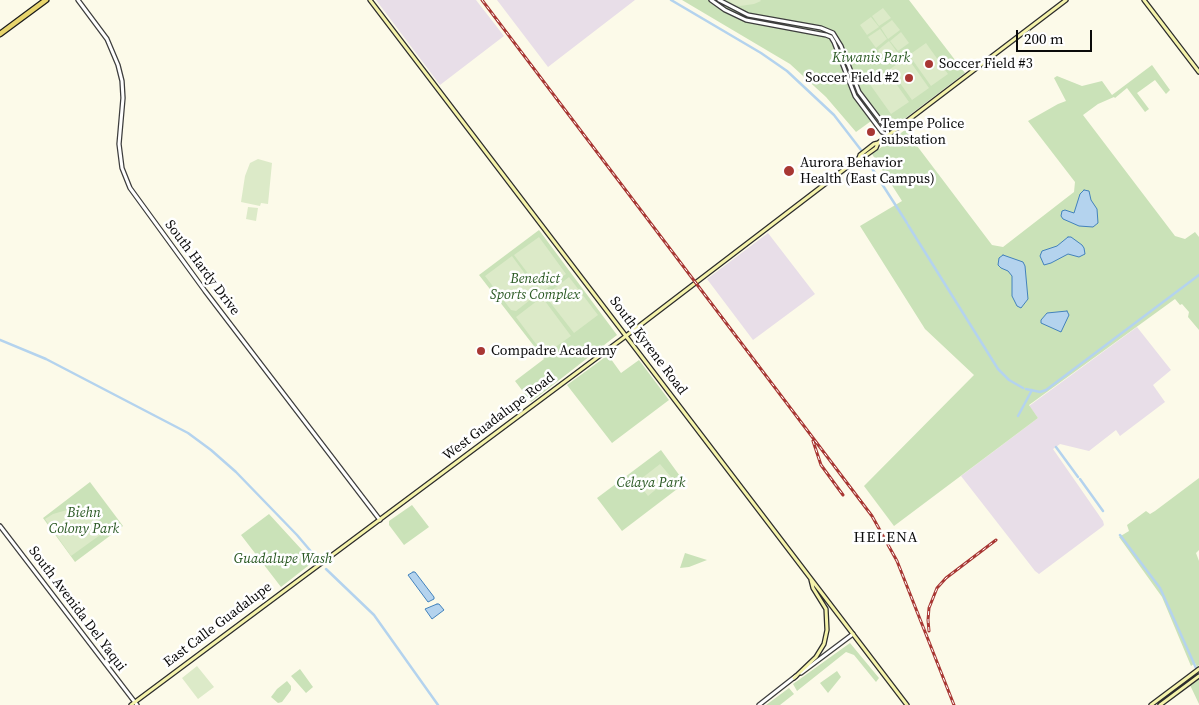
<!DOCTYPE html>
<html>
<head>
<meta charset="utf-8">
<style>
  body { margin:0 }
  #map { position:relative; width:1199px; height:705px; overflow:hidden; background:#fcfae9; font-family:"Source Serif 4",serif }
  canvas { display:block }
  .scale { position:absolute; left:1016px; top:30px; width:76px; height:22px; box-sizing:border-box; border:2px solid #0a0a0a; border-top:0; padding-left:6px; font-size:15px; line-height:18px; white-space:nowrap; color:#0a0a0a; -webkit-text-stroke:4px #fff; paint-order:stroke }
</style>
</head>
<body>
<div id="map">
<canvas width="1199" height="705"></canvas>
<div class="scale">200 m</div>
</div>
<script>
const ctx = document.querySelector('canvas').getContext('2d');
ctx.lineJoin = 'round';
function fill(path, color) { ctx.fillStyle = color; ctx.fill(path, 'evenodd'); }
const poly = rows => new Path2D(rows.map(r => 'M' + r).join(''));
function strokePath(path, color, width, dash) { ctx.strokeStyle = color; ctx.lineWidth = width; ctx.lineCap = dash ? 'butt' : 'round'; ctx.setLineDash(dash || []); ctx.stroke(path); }
function label(font, color, halo, rows, align = 'center') {
  ctx.font = font + ' "Source Serif 4",serif'; ctx.lineWidth = 5; ctx.setLineDash([]); ctx.textBaseline = 'middle'; ctx.strokeStyle = halo; ctx.fillStyle = color; for (const [text, x, y, turn = 0] of rows) {
    ctx.save(); ctx.translate(x, y); ctx.rotate((+turn || 0) * Math.PI / 180); ctx.textAlign = isNaN(turn) ? turn : align; if (halo) ctx.strokeText(text, 0, 0); ctx.fillText(text, 0, 0); ctx.restore();
  }
}
fill(poly([
  [376,0,476,0,504,36,440,85],
  [497,0,635,0,548,67],
  [768,233,815,294,753,340,707,279],
  [1137,327,1171,370,1153,385,1165,402,1120,436,1116,430,1089,451,1060,444,1053,449,1103,521,1104,525,1102,527,1039,574,1035,571,961,476,1038,418,1029,406]
]), '#e8dee8');
fill(poly([
  [682,0,909,0,965,73,891,129,888,129,878,116,856,132,826,97,790,64],
  [1152,65,1170,90,1166,94,1155,80,1137,93,1149,109,1145,112,1127,88,1115,98,1114,97,1098,104,1083,115,1175,236,1185,239,1195,232,1199,237,1199,330,1188,317,1189,312,1182,304,1180,305,1175,299,1029,405,1038,418,894,526,864,486,974,375,925,329,860,226,902,201,872,154,905,130,992,245,1003,247,1074,192,1075,182,1028,121,1058,104,1066,101,1054,78,1057,76,1082,86,1102,81,1112,95],
  [539,230,617,335,531,402,515,381,544,359,479,275],
  [608,355,621,373,639,360,669,400,612,443,567,385],
  [661,450,685,483,622,531,597,498],
  [1199,478,1199,550,1196,553,1199,561,1199,665,1197,667,1195,663,1191,666,1162,597,1119,537,1129,531,1127,525,1146,511,1150,514,1155,511],
  [90,482,123,526,75,562,43,518],
  [412,505,429,527,404,545,389,525,389,521],
  [269,514,313,562,281,587,241,535],
  [685,553,707,560,689,567,680,568],
  [850,643,879,678,876,682,854,655,846,652,797,691,793,684],
  [300,669,313,687,306,693,291,676],
  [837,671,841,677,828,693,820,683],
  [1199,679,1199,704,1190,685],
  [287,681,291,686,291,690,282,702,278,703,271,697,277,689],
  [789,688,794,694,780,705,766,705]
]), '#cae2b8');
fill(poly([
  [727,0,760,0,761,1,754,4,740,6,735,5],
  [883,8,891,18,879,26,872,16],
  [871,17,879,27,867,35,860,25],
  [892,20,900,30,888,39,881,28],
  [880,29,887,39,876,48,868,37],
  [901,32,909,43,898,51,890,41],
  [889,41,897,52,885,60,878,50],
  [926,43,948,74,931,86,909,55],
  [907,57,929,88,912,100,890,69],
  [887,71,909,102,891,114,869,83],
  [258,159,272,163,268,204,261,203,260,206,241,202,245,176,250,163],
  [248,207,258,208,256,221,246,219],
  [539,237,566,274,542,292,514,255],
  [512,256,539,293,516,311,511,310,485,276],
  [569,277,598,315,574,333,546,297,546,295],
  [542,297,571,336,547,353,542,352,516,317],
  [660,464,671,477,648,496,637,482],
  [67,510,79,510,89,514,100,521,107,530,71,556,45,519,53,514],
  [197,666,214,687,198,699,182,678]
]), '#dceac8');
const water = poly([
  [1084,190,1089,191,1091,200,1097,209,1098,223,1093,227,1079,226,1070,222,1063,219,1061,216,1062,211,1065,210,1074,213,1080,194,1084,190],
  [1068,237,1071,237,1082,245,1084,248,1085,254,1079,257,1068,254,1051,263,1044,265,1040,256,1042,251,1057,246,1068,237],
  [1003,255,1023,262,1025,266,1028,299,1021,308,1017,306,1012,296,1012,276,1008,271,1001,268,998,265,999,258,1003,255],
  [1067,311,1069,315,1061,332,1041,323,1041,320,1047,313,1067,311],
  [413,572,415,572,434,597,434,599,428,602,408,575,413,572],
  [437,604,439,604,444,610,432,619,425,609,437,604]
]);
fill(water, '#b4d3ee');
strokePath(water, '#4382bc', 1);
strokePath(poly([
  [671,0,761,53,787,71,834,115,861,150],
  [866,159,907,223],
  [908,225,998,369,1009,380,1023,388],
  [0,340,46,359,188,433,211,450,236,472,297,535,314,555],
  [1026,389,1040,392,1046,390,1199,275],
  [1018,416,1032,390],
  [1056,447,1078,477],
  [1080,479,1103,511],
  [1120,535,1160,588,1196,668],
  [326,569,374,615,438,705]
]), '#b4d3ee', 2.5);
const tertiary = poly([
  [78,0,107,39,118,65,122,81,123,98,119,144,122,168,130,188,205,291,380,520],
  [711,0,725,10,746,20,826,35,831,37,834,42,855,96,882,132,888,135],
  [719,0,748,15,821,28,833,33,841,46,859,92,887,129,888,134],
  [0,526,137,705],
  [801,673,853,634],
  [759,705,796,676]
]);
const secondary = poly([
  [370,0,907,705],
  [1144,0,1199,72],
  [859,158,860,155,874,144,878,143,1066,0],
  [794,678,816,657,824,644,827,630,826,609,813,588,811,580],
  [131,705,622,339,859,158,862,158,876,148,878,143],
  [1151,705,1199,669],
  [1160,705,1199,676]
]);
const primary = poly([
  [0,34,46,0]
]);
strokePath(tertiary, '#3d3d3d', 5.5);
strokePath(secondary, '#2c2c2c', 5.5);
strokePath(primary, '#1b1b1b', 7);
strokePath(tertiary, '#fff', 3);
strokePath(secondary, '#f5f3ab', 3);
strokePath(primary, '#e8d56d', 4.5);
const rail = poly([
  [482,0,872,516,897,561,954,705],
  [813,441,821,465,843,495],
  [929,631,928,620,929,608,937,588,946,578,996,540]
]);
strokePath(rail, '#a83733', 3);
strokePath(rail, '#fff', 1, [4]);
for (const [x, y, r, color] of [
  [929,64,5,"#a83733"],
  [909,78,5,"#a83733"],
  [871,132,5,"#a83733"],
  [789,171,6,"#a83733"],
  [481,351,5,"#a83733"]
]) { const dot = new Path2D(); dot.arc(x, y, r, 0, 2 * Math.PI); ctx.fillStyle = color; ctx.fill(dot); strokePath(dot, '#fff', 2); }
label('italic 14px', '#2a5923', '#fff', [
  ["Kiwanis Park",871,58],
  ["Benedict",535,279],
  ["Sports Complex",535,295],
  ["Celaya Park",651,483],
  ["Biehn",84,513],
  ["Colony Park",84,529],
  ["Guadalupe Wash",283,559]
]);
label('14px', '#0a0a0a', '#fff', [
  ["Soccer Field #3",939,64],
  ["Soccer Field #2",899,78,"right"],
  ["Tempe Police",881,124],
  ["substation",881,140],
  ["Aurora Behavior",800,163],
  ["Health (East Campus)",800,179],
  ["Compadre Academy",491,351]
], 'left');
label('14px', '#0a0a0a', '#fff', [
  ["South Hardy Drive",202,268,53],
  ["South Kyrene Road",648,346,53],
  ["West Guadalupe Road",499,417,-37],
  ["South Avenida Del Yaqui",77,609,53],
  ["East Calle Guadalupe",218,625,-37]
]);
ctx.letterSpacing = '1px';
label('15px', '#0a0a0a', '#fff', [
  ["HELENA",886,538]
]);
ctx.letterSpacing = '0px';
</script>
</body>
</html>
